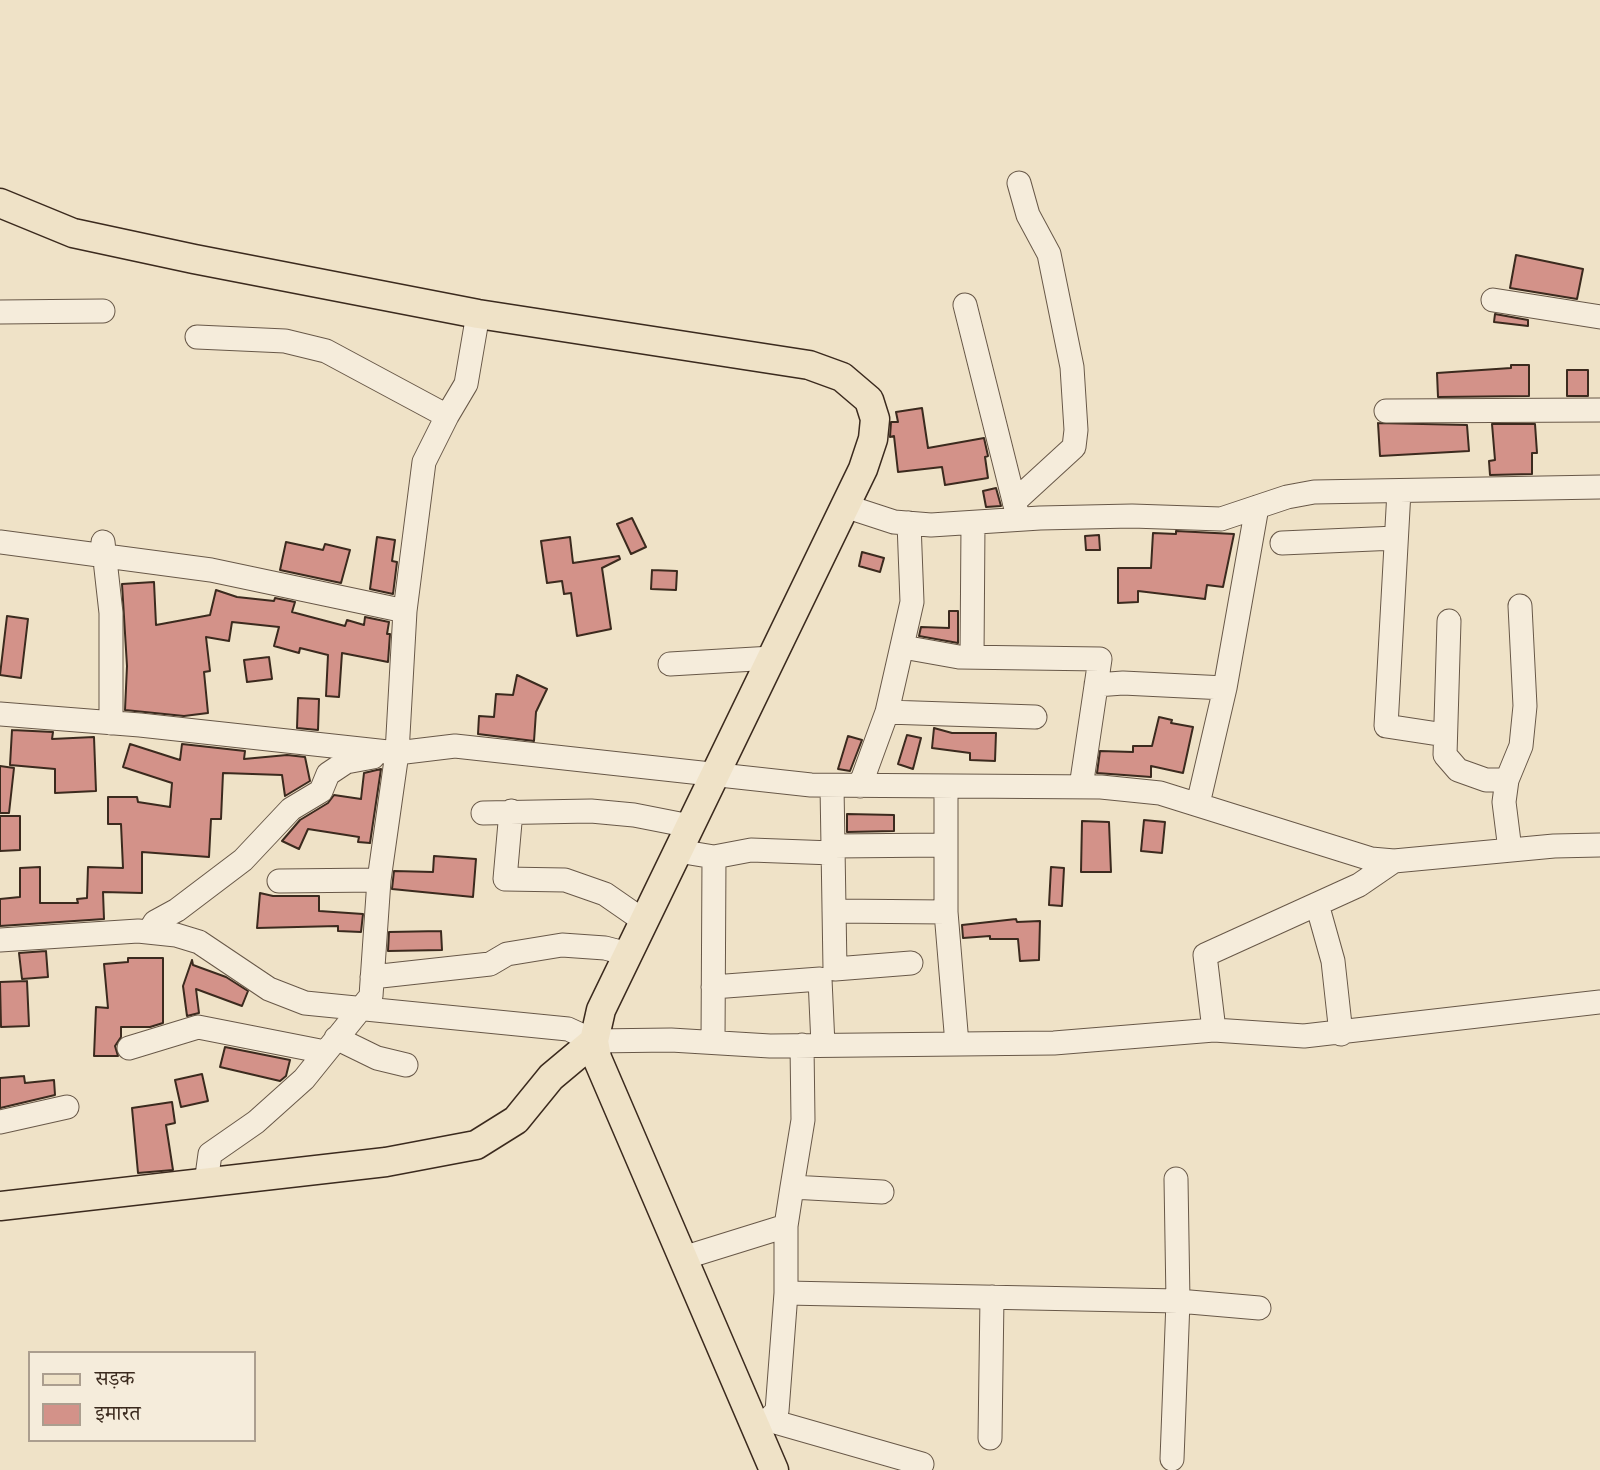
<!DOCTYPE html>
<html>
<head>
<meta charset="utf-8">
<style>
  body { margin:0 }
  #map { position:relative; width:1600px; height:1470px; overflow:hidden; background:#efe2c7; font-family:"Gentium Book Plus","Noto Serif Devanagari",serif }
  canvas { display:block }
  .legend { position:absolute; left:28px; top:1351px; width:228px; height:91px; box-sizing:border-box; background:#f5ecdb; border:2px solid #ab9e8f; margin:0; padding:9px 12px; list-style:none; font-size:21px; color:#3b2a1e }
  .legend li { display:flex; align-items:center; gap:14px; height:35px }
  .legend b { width:35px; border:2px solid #ab9e8f }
</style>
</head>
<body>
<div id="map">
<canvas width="1600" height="1470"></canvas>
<ul class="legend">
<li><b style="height:9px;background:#efe2c7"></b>सड़क</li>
<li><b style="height:19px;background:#d39289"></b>इमारत</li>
</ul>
</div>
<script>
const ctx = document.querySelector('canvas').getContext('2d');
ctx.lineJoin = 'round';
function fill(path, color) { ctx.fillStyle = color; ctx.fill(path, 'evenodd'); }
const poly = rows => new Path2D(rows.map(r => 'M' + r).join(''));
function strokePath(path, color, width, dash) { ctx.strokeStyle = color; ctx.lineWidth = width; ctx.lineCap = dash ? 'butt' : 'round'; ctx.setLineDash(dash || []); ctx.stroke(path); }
const building = poly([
  [1516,255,1583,269,1577,299,1510,288,1516,255],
  [1495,314,1528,320,1528,326,1494,322,1495,314],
  [1511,365,1529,365,1529,396,1438,397,1437,373,1511,368,1511,365],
  [1567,370,1588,370,1588,396,1567,396,1567,370],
  [922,408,928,448,984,438,988,456,985,457,988,478,945,485,942,467,898,472,894,436,890,437,891,422,898,422,896,412,922,408],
  [1378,423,1467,425,1469,451,1380,456,1378,423],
  [1492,424,1535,424,1537,453,1532,453,1532,474,1490,475,1489,461,1495,460,1492,424],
  [996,488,1001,506,986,507,983,491,996,488],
  [632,518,646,547,631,554,617,524,632,518],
  [1176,531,1234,534,1223,587,1207,585,1205,599,1138,591,1138,602,1118,603,1118,568,1151,568,1153,533,1176,534,1176,531],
  [1099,535,1100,550,1086,550,1085,536,1099,535],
  [377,537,395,540,392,561,397,562,393,594,370,589,377,537],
  [570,537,573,563,619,556,620,559,602,568,611,629,577,636,571,593,564,594,562,581,547,583,541,541,570,537],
  [286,542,323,550,325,544,350,550,341,583,280,570,286,542],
  [862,552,884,558,880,572,859,566,862,552],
  [652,570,677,571,676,590,651,589,652,570],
  [154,582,156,625,210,615,216,590,237,597,274,601,275,598,295,602,292,612,345,626,347,620,364,625,365,617,389,622,387,634,390,634,388,662,342,653,339,697,326,696,328,655,300,648,299,653,274,646,279,627,232,622,229,641,206,637,210,671,204,672,208,713,184,716,125,710,127,666,122,584,154,582],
  [949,611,958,611,958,643,919,636,921,627,949,628,949,611],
  [7,616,28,619,21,678,0,675,7,616],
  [269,657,272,679,247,682,244,660,269,657],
  [517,675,547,689,536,712,534,741,478,734,479,716,494,717,496,694,513,695,517,675],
  [298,698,319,699,318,730,297,728,298,698],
  [1159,717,1172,720,1171,723,1193,727,1183,773,1151,766,1151,777,1097,773,1100,751,1133,752,1133,746,1152,746,1159,717],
  [934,728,952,733,996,733,995,761,970,760,970,753,932,748,934,728],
  [12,730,53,732,52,739,94,737,96,791,55,793,55,769,10,765,12,730],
  [907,735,921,738,913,769,898,764,907,735],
  [848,736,862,740,850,771,838,769,848,736],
  [130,744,180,760,182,744,245,751,244,759,287,755,305,757,310,781,285,796,282,775,223,773,221,819,211,819,209,857,142,852,142,893,103,892,104,919,0,926,0,899,20,897,20,868,40,867,40,903,78,903,77,899,87,898,88,867,123,868,121,824,108,824,108,797,137,797,138,802,170,807,172,783,123,767,130,744],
  [0,766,14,768,9,813,0,813,0,766],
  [381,769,370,843,358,842,359,837,308,829,299,849,282,841,300,820,328,803,334,795,361,799,364,773,381,769],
  [847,814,894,815,894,831,847,832,847,814],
  [0,816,20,816,20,850,0,851,0,816],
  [1144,820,1165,822,1162,853,1141,851,1144,820],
  [1082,821,1109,822,1111,872,1081,872,1082,821],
  [434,856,476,859,473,897,392,889,394,871,433,872,434,856],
  [1051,867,1064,868,1062,906,1049,905,1051,867],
  [260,893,273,896,319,896,319,911,363,914,361,932,338,931,338,926,257,928,260,893],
  [1016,919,1017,922,1040,921,1039,960,1020,961,1018,939,990,939,990,936,963,938,962,925,1016,919],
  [441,931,442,950,388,951,389,932,441,931],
  [46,951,48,977,22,979,19,953,46,951],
  [128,958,163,958,163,1023,150,1027,121,1027,121,1037,115,1046,118,1056,94,1056,96,1007,108,1008,104,964,128,962,128,958],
  [192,960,193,965,226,977,248,991,242,1006,196,989,199,1013,187,1016,183,986,192,960],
  [27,981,29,1026,1,1027,0,982,27,981],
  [225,1047,290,1060,286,1076,280,1081,220,1067,225,1047],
  [202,1074,208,1101,181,1107,175,1080,202,1074],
  [24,1076,25,1083,54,1080,55,1095,0,1108,0,1078,24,1076],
  [172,1102,175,1123,166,1125,173,1170,138,1173,132,1108,172,1102]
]);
fill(building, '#d39289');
strokePath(building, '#3b2a1e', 2);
const minor = poly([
  [1493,300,1600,317],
  [965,305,1017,513],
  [0,312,103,311],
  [197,337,285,341,326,351,447,416,424,462,405,611,397,753,379,880,371,996,304,1079,256,1122,210,1154,206,1183],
  [1386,411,1600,410],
  [447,416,466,384,478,314],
  [1399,491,1386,726,1445,735],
  [1014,502,1074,447,1076,430,1072,367,1049,254,1028,215,1019,183],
  [845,506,894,522,931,525,1040,518,1132,516,1221,519,1287,497,1314,492,1600,487],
  [0,542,211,570,405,611],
  [103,542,111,613,111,723],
  [1282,543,1396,538],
  [1449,621,1445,755,1458,770,1486,780,1507,780],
  [903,647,959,657,1100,659,1081,787],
  [972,657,973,524],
  [670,664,772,658],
  [1096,685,1123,683,1225,688],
  [887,712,1035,717],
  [0,714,140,725,397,753,455,746,811,785,1101,787,1160,793,1371,859,1394,861,1554,846,1600,845],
  [832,786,835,969,911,963],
  [860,786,887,712,912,602,909,523],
  [946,786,946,912,957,1044],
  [1198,804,1225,688,1257,507],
  [511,811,505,879,565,880,605,894,644,921],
  [483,813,591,811,634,815,690,826],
  [833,846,946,845],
  [1510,850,1504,802,1507,780,1521,746,1525,706,1520,606],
  [678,851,714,857,751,850,833,853],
  [279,881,379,880],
  [1317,904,1333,961,1341,1034],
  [834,911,946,912],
  [149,932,155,922,177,910,243,860,291,809,321,791,328,774,346,762,373,757],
  [0,940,138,931,176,935,199,942,269,989,305,1003,568,1029,594,1041,671,1040,770,1046,1054,1043,1214,1030,1304,1036,1600,1002],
  [372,977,490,964,507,954,562,945,605,948,628,954],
  [713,987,820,979,823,1045],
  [1214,1030,1205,955,1359,885,1394,861],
  [336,1038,377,1058,406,1065],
  [713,1042,714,857],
  [129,1048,198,1027,325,1052],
  [0,1122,67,1107],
  [792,1187,803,1120,802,1045],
  [683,1258,786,1226,792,1187,882,1192],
  [786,1293,1178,1301,1259,1308],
  [768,1420,922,1464],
  [757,1431,777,1411,786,1293,786,1226],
  [990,1438,992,1297],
  [1172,1459,1178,1301,1176,1179]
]);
const major = poly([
  [0,203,73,233,194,259,478,314,809,365,842,377,869,400,875,419,873,439,863,469,601,1010,594,1041,597,1058,774,1470],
  [0,1206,386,1162,476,1145,516,1120,551,1077,594,1041]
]);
strokePath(minor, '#685848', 25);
strokePath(major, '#3b2a1e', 31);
strokePath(minor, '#f5ecdb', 23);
strokePath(major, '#efe2c7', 28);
</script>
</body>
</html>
